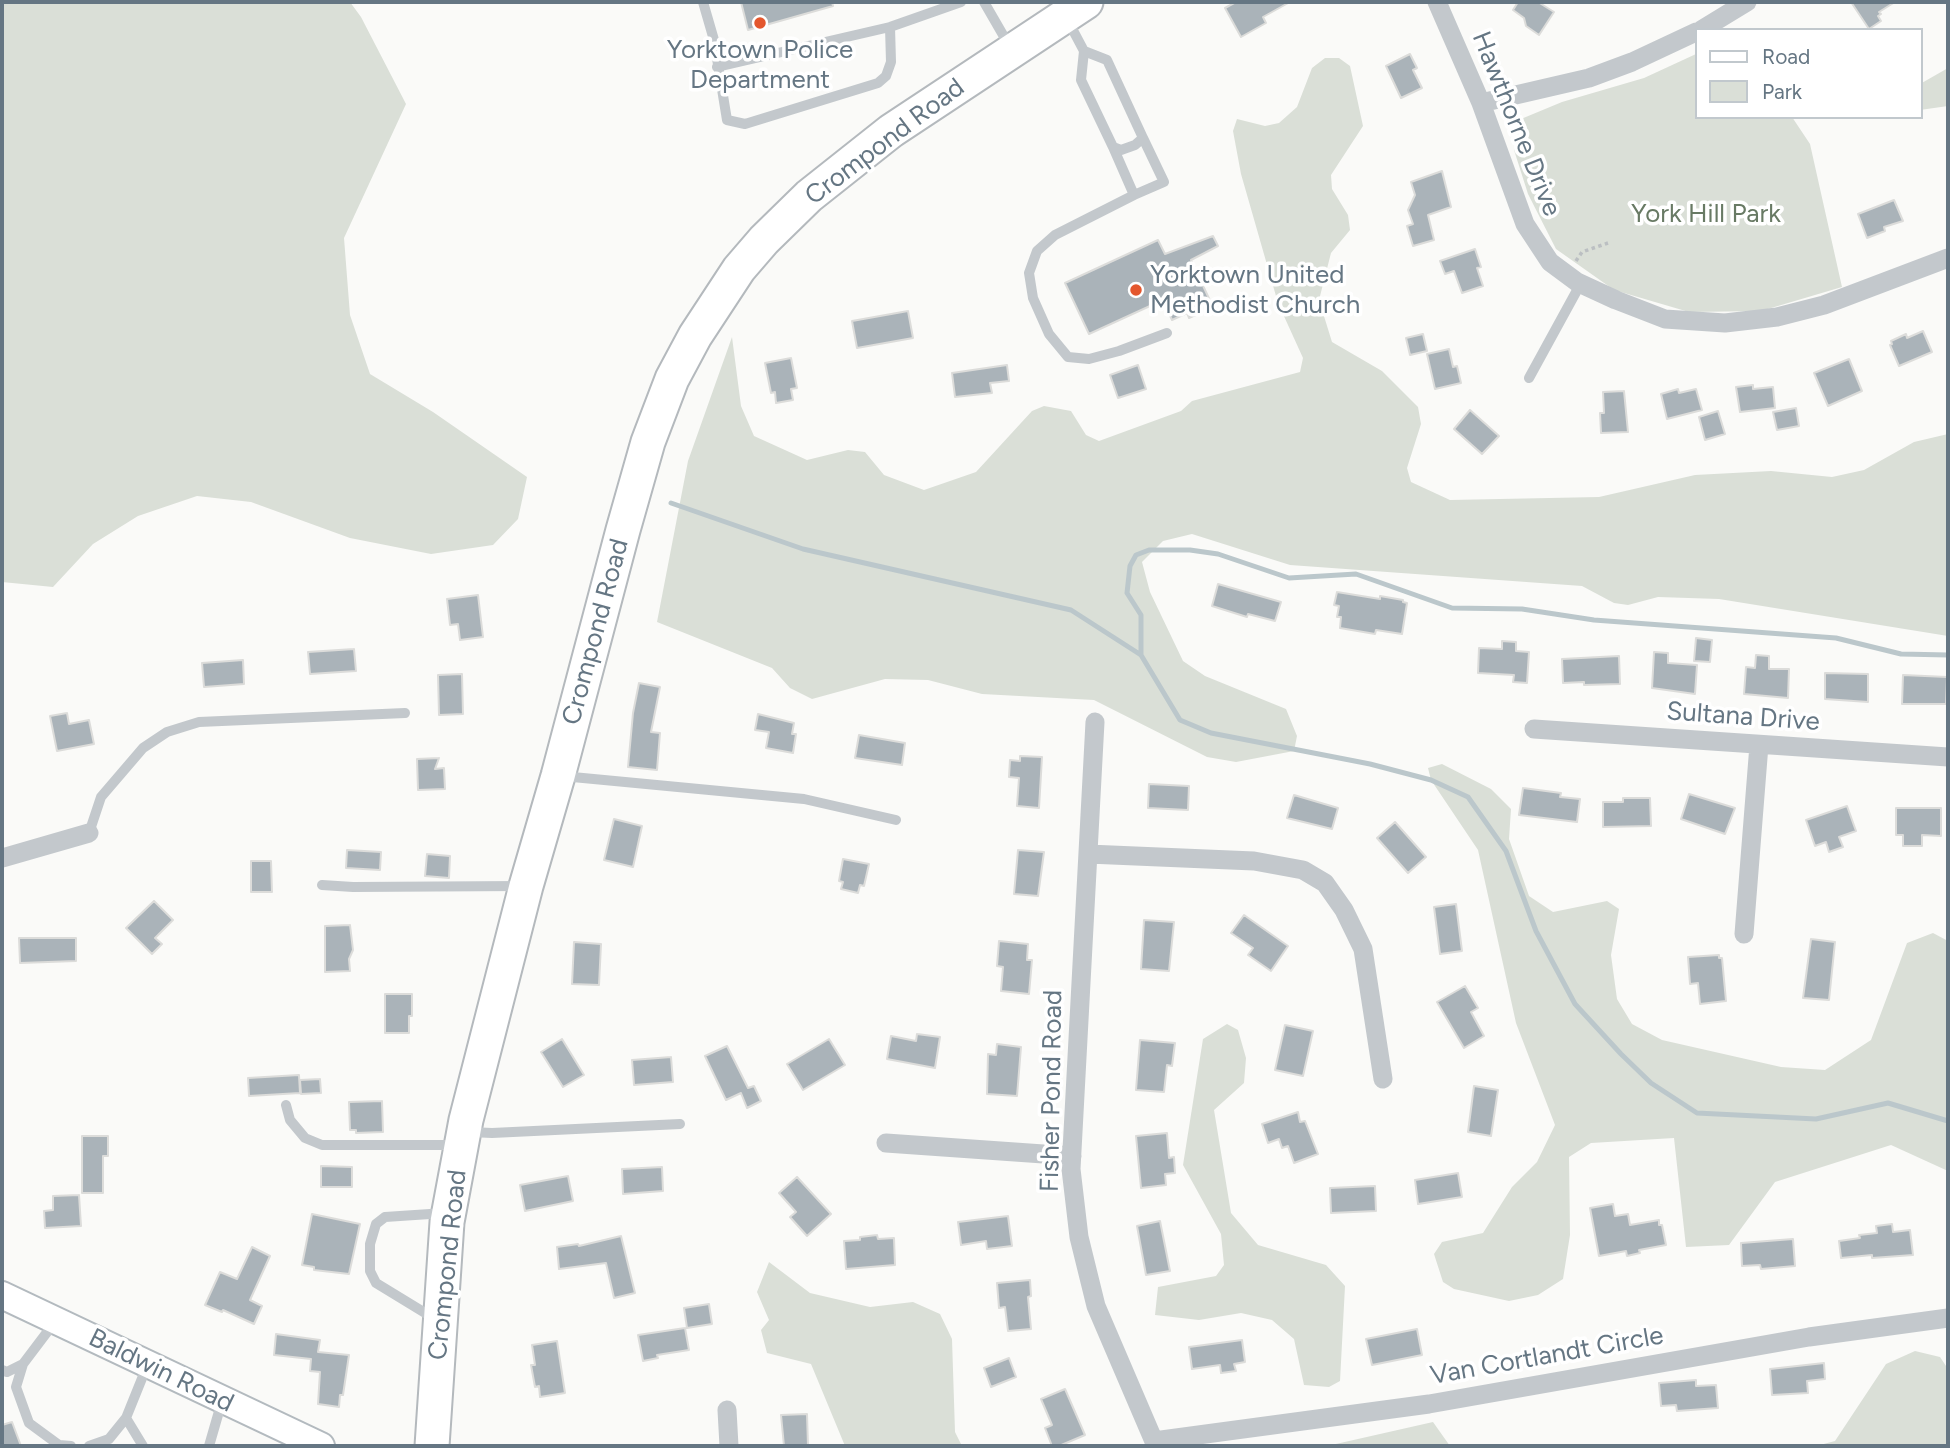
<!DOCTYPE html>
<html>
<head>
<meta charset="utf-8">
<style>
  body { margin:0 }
  #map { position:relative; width:1950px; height:1448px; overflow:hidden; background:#fafaf8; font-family:Figtree,sans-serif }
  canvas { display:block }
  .frame { position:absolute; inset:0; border:4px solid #657683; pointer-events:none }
  .legend { position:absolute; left:1695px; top:28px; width:228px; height:91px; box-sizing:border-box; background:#fff; border:2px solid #c1c8cd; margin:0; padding:9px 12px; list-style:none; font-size:21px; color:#657683 }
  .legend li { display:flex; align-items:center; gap:14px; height:35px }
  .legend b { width:35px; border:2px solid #c1c8cd }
</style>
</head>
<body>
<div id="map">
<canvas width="1950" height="1448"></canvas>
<div class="frame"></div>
<ul class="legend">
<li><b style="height:9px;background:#fff"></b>Road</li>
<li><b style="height:19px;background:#dadfd7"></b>Park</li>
</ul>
</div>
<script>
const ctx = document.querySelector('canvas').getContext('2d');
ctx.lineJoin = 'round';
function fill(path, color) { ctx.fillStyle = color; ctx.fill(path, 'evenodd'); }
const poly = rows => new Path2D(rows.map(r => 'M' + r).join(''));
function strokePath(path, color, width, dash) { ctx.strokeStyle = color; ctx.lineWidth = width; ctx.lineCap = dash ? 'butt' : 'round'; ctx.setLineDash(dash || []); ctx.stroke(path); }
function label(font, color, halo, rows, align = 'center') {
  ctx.font = font + ' Figtree,sans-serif'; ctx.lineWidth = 7; ctx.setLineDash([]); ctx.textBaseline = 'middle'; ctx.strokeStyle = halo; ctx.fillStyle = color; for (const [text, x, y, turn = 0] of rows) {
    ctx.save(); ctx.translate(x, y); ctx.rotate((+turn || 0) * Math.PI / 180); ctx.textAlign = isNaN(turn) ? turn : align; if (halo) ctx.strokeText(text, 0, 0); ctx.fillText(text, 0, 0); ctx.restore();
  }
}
fill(poly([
  [2,2,350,2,361,17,406,104,344,238,350,315,370,374,433,412,527,477,518,519,493,545,431,554,350,538,251,502,197,496,138,516,93,544,53,587,2,582],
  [1696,54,1696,117,1792,117,1810,144,1842,287,1761,311,1689,312,1614,290,1556,249,1528,194,1514,150,1521,119,1562,102,1644,78],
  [1325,58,1339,58,1350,66,1363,126,1331,175,1332,189,1348,215,1350,230,1331,253,1319,300,1332,342,1382,371,1418,407,1421,424,1407,468,1411,482,1450,500,1599,497,1695,475,1771,471,1832,477,1864,470,1914,442,1948,434,1948,636,1719,599,1658,597,1628,605,1614,603,1582,586,1290,565,1192,534,1163,541,1142,562,1150,592,1183,661,1205,676,1286,709,1297,736,1294,751,1236,762,1207,757,1094,700,982,694,928,680,885,679,812,699,790,688,772,668,657,622,688,461,732,337,741,406,754,436,807,460,848,450,865,452,884,475,924,490,976,472,1032,411,1044,406,1071,411,1086,435,1099,441,1181,411,1192,401,1300,372,1303,358,1278,303,1241,174,1233,131,1237,119,1265,126,1279,123,1297,107,1312,68],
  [1948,68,1948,106,1920,110,1920,84],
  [1442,764,1491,789,1511,809,1509,839,1529,896,1553,912,1607,901,1619,909,1611,955,1617,999,1632,1024,1662,1040,1781,1067,1825,1070,1871,1040,1907,943,1933,933,1948,941,1948,1171,1891,1145,1775,1182,1729,1245,1686,1247,1674,1138,1591,1143,1569,1157,1570,1235,1563,1279,1538,1295,1509,1301,1454,1289,1443,1282,1434,1254,1442,1242,1483,1233,1512,1187,1537,1162,1555,1125,1516,1023,1478,850,1431,780,1428,768],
  [1227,1024,1238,1030,1246,1058,1244,1083,1214,1110,1231,1213,1258,1245,1326,1265,1345,1286,1340,1381,1329,1387,1304,1385,1294,1339,1272,1320,1241,1313,1199,1320,1155,1315,1158,1287,1216,1276,1224,1265,1221,1234,1183,1165,1203,1039],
  [769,1262,810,1293,870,1307,913,1302,940,1314,952,1339,955,1432,962,1446,845,1446,811,1364,767,1353,761,1330,769,1320,757,1292],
  [1915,1351,1940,1357,1948,1369,1948,1446,1816,1446,1835,1441,1886,1364],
  [1433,1422,1450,1446,1327,1446]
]), '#dadfd7');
strokePath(poly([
  [671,503,803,549,1071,610,1141,655,1180,720,1211,733,1370,764,1431,780,1468,797,1506,851,1536,931,1575,1004,1621,1054,1651,1083,1697,1113,1816,1119,1888,1103,1948,1121],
  [1141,655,1141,615,1127,593,1130,566,1136,555,1149,550,1190,550,1218,554,1289,578,1356,574,1452,608,1522,609,1594,620,1836,638,1901,654,1948,655]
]), '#bbc7cb', 5);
const building = poly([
  [741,2,832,2,833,6,748,30,741,2],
  [1236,2,1290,2,1263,17,1266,23,1241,37,1225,8,1236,2],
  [1518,2,1538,2,1554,12,1539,35,1526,26,1524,18,1513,10,1518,2],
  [1851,2,1895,2,1879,12,1881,14,1878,16,1881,21,1869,29,1851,2],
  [1410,54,1417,68,1413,70,1422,88,1401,98,1386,66,1410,54],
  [1442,171,1451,207,1428,215,1434,240,1413,246,1407,226,1413,224,1408,210,1415,195,1411,182,1442,171],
  [1894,200,1903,221,1884,227,1885,231,1867,238,1858,214,1894,200],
  [1213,236,1218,246,1191,260,1213,307,1189,318,1187,313,1172,320,1163,300,1089,334,1065,283,1158,240,1165,254,1213,236],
  [1475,249,1481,267,1477,268,1483,286,1462,293,1454,271,1445,274,1440,261,1475,249],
  [908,311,913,338,857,348,852,321,908,311],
  [1923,331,1932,352,1899,366,1890,345,1892,344,1891,341,1906,334,1907,338,1923,331],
  [1423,334,1427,351,1410,355,1406,338,1423,334],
  [1449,349,1453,367,1457,366,1461,383,1435,389,1427,354,1449,349],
  [791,358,797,388,791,389,793,400,776,403,775,392,771,393,765,363,791,358],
  [1849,359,1862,391,1828,406,1814,373,1849,359],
  [1007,365,1009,381,990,383,992,393,955,397,952,373,1007,365],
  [1138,365,1146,389,1118,398,1110,375,1138,365],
  [1753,385,1753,389,1773,387,1775,408,1740,412,1736,387,1753,385],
  [1678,389,1679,393,1696,389,1702,410,1667,419,1661,394,1678,389],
  [1624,391,1628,432,1601,433,1600,413,1604,413,1603,392,1624,391],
  [1796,408,1799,426,1777,430,1773,412,1796,408],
  [1470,410,1499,436,1482,454,1454,429,1470,410],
  [1718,411,1725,434,1705,440,1699,417,1718,411],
  [1218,584,1281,602,1275,621,1248,614,1247,617,1212,606,1218,584],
  [1337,592,1380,599,1380,596,1403,600,1403,602,1407,603,1402,634,1376,630,1375,634,1340,628,1341,617,1337,617,1339,606,1334,605,1337,592],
  [478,595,483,637,460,640,458,624,450,625,447,599,478,595],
  [1696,638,1712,640,1710,662,1694,661,1696,638],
  [1502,641,1516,642,1516,651,1529,652,1527,683,1513,682,1514,675,1478,673,1479,648,1502,649,1502,641],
  [354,649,356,671,310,674,308,652,354,649],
  [1654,652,1668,653,1668,663,1697,665,1695,694,1652,688,1654,652],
  [1756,655,1769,656,1769,669,1789,669,1788,698,1744,694,1746,667,1755,668,1756,655],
  [1619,656,1620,684,1584,685,1584,682,1563,683,1562,659,1619,656],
  [243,660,244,684,204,687,202,663,243,660],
  [1825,673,1868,674,1868,702,1825,699,1825,673],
  [462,674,463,714,439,715,438,675,462,674],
  [1903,675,1947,677,1946,704,1902,704,1903,675],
  [639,683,660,687,651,732,660,733,657,770,628,767,633,713,639,683],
  [67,713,69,724,89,720,94,744,57,751,50,716,67,713],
  [758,714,794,723,792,734,796,734,793,753,766,748,769,732,755,730,758,714],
  [859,735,905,743,902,765,855,758,859,735],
  [1020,756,1042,757,1039,808,1017,806,1019,778,1009,777,1010,760,1020,761,1020,756],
  [439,758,435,769,444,768,445,789,418,790,417,759,439,758],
  [1149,784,1189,786,1188,810,1148,808,1149,784],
  [1523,788,1561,793,1560,797,1580,799,1577,822,1519,815,1523,788],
  [1689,794,1735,808,1725,834,1681,819,1689,794],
  [1294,795,1338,808,1332,829,1287,818,1294,795],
  [1623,798,1650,798,1651,826,1603,827,1603,802,1623,802,1623,798],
  [1847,806,1856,831,1839,837,1843,847,1829,852,1826,842,1815,846,1806,820,1847,806],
  [1896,808,1941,808,1941,836,1922,835,1922,846,1903,846,1903,835,1896,835,1896,808],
  [614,819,642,826,633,867,604,860,614,819],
  [1395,822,1426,857,1408,873,1377,838,1395,822],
  [347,850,381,852,380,870,346,868,347,850],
  [1018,850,1044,852,1038,896,1014,894,1018,850],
  [427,854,450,856,449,878,425,876,427,854],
  [843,859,869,864,864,886,860,885,858,893,841,889,843,882,839,881,843,859],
  [251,861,271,861,272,892,251,892,251,861],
  [154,901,173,920,155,938,162,944,152,954,126,928,154,901],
  [1456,904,1462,951,1440,954,1434,907,1456,904],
  [1244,915,1288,946,1271,971,1248,955,1253,948,1231,933,1244,915],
  [1144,920,1174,922,1169,971,1141,969,1144,920],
  [350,925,353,950,349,959,350,971,325,972,325,926,350,925],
  [19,938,76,938,76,961,20,963,19,938],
  [1811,939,1835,942,1829,1000,1803,998,1811,939],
  [999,941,1028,944,1027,960,1032,960,1029,994,1001,991,1003,967,997,966,999,941],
  [574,942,601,944,599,985,572,984,574,942],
  [1719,955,1719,958,1722,958,1726,1001,1700,1004,1698,983,1690,984,1688,957,1719,955],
  [1465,986,1478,1008,1471,1012,1484,1036,1464,1048,1437,1002,1465,986],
  [385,994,412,994,412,1016,409,1016,409,1033,385,1033,385,994],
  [1285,1025,1313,1031,1303,1076,1275,1070,1285,1025],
  [917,1034,940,1037,935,1068,887,1059,891,1036,916,1041,917,1034],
  [562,1039,584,1075,563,1087,541,1052,562,1039],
  [829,1039,845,1065,803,1090,787,1064,829,1039],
  [1140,1040,1175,1043,1172,1066,1167,1065,1164,1092,1136,1090,1140,1040],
  [997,1044,1021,1047,1017,1096,987,1094,988,1054,996,1055,997,1044],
  [727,1046,748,1088,754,1086,761,1101,747,1108,741,1093,726,1100,705,1056,727,1046],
  [671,1057,673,1082,634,1085,632,1060,671,1057],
  [299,1075,300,1093,249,1096,248,1078,299,1075],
  [320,1079,321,1093,301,1094,300,1080,320,1079],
  [1474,1086,1498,1090,1491,1136,1468,1132,1474,1086],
  [382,1101,383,1132,356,1133,356,1130,350,1130,349,1102,382,1101],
  [1298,1112,1300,1122,1305,1121,1318,1154,1294,1163,1288,1146,1282,1148,1279,1139,1268,1143,1262,1124,1298,1112],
  [1167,1133,1169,1158,1174,1157,1175,1173,1165,1174,1166,1185,1141,1188,1136,1136,1167,1133],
  [82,1136,108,1136,108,1156,103,1156,103,1193,82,1193,82,1136],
  [321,1166,352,1167,352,1187,321,1187,321,1166],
  [662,1167,663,1191,623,1194,622,1169,662,1167],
  [1458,1173,1462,1197,1418,1204,1415,1180,1458,1173],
  [568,1176,573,1201,525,1211,520,1185,568,1176],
  [797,1177,831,1214,807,1236,790,1217,796,1212,779,1193,797,1177],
  [1375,1186,1376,1211,1331,1213,1330,1188,1375,1186],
  [79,1195,81,1226,45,1228,44,1211,53,1210,53,1196,79,1195],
  [1613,1204,1615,1216,1628,1214,1630,1225,1659,1220,1659,1225,1662,1225,1666,1245,1639,1250,1640,1253,1627,1256,1626,1251,1599,1256,1590,1208,1613,1204],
  [312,1214,360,1224,349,1274,314,1270,314,1267,302,1265,312,1214],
  [1008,1216,1012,1246,987,1249,986,1241,961,1245,958,1222,1008,1216],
  [1160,1221,1170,1271,1146,1275,1137,1226,1160,1221],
  [1892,1224,1893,1232,1910,1230,1913,1255,1872,1258,1872,1255,1841,1258,1839,1241,1860,1238,1859,1235,1877,1233,1876,1226,1892,1224],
  [877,1235,878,1239,894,1238,895,1265,846,1269,844,1241,860,1240,860,1237,877,1235],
  [621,1236,635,1293,614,1298,606,1263,559,1269,557,1247,578,1244,579,1246,621,1236],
  [1793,1239,1795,1266,1761,1269,1760,1265,1742,1266,1741,1243,1793,1239],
  [252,1247,270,1256,250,1300,262,1306,254,1324,223,1310,222,1312,205,1305,220,1272,237,1279,252,1247],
  [1030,1280,1031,1296,1028,1297,1031,1329,1008,1331,1005,1307,999,1308,997,1283,1030,1280],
  [709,1304,712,1324,687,1328,684,1308,709,1304],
  [685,1328,689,1350,657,1355,658,1358,643,1361,638,1335,685,1328],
  [1417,1329,1422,1355,1372,1365,1366,1339,1417,1329],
  [276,1334,320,1340,318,1352,349,1355,343,1395,340,1395,339,1407,318,1404,320,1372,310,1371,311,1359,274,1355,276,1334],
  [1242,1340,1245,1362,1234,1364,1236,1371,1221,1373,1220,1365,1192,1369,1189,1347,1242,1340],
  [557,1341,565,1393,540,1397,539,1386,535,1387,531,1365,535,1365,532,1345,557,1341],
  [1009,1358,1016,1377,991,1387,984,1368,1009,1358],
  [1824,1363,1825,1379,1807,1381,1808,1393,1772,1395,1770,1369,1824,1363],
  [1696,1380,1696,1386,1716,1385,1718,1408,1677,1411,1676,1405,1661,1406,1659,1383,1696,1380],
  [1065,1389,1085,1435,1059,1446,1052,1446,1045,1428,1052,1425,1041,1399,1065,1389],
  [807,1414,808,1446,784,1446,781,1415,807,1414],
  [12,1422,21,1446,2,1446,2,1425,12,1422]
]);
fill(building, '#aab3b9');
strokePath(building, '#dcdcda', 2);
const secondary = poly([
  [2,1295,321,1446]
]);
const highway = poly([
  [432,1446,447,1222,466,1120,526,886,558,776,623,530,648,442,672,379,695,336,739,269,764,240,809,196,891,131,1086,2]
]);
strokePath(secondary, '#b3babf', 30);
strokePath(highway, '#b4b9bd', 37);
strokePath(poly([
  [1576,261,1582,252,1608,243]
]), '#bbbfc2', 3.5, [3.5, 3.5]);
strokePath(poly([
  [703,2,714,40,727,120,745,124,878,83,886,76,891,62,890,27],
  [984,2,1010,47],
  [1067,19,1084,51,1081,80,1113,147,1121,150,1135,145,1143,138,1107,60,1084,51],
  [717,67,890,27,961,2],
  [1113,147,1134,195,1055,235,1037,251,1029,273,1033,298,1049,334,1068,357,1089,359,1119,351,1167,333],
  [1134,195,1164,182,1143,138],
  [1529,378,1581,283],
  [562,776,804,799,896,820],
  [89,833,101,797,143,748,167,732,199,722,405,713],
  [322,885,353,887,522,886],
  [286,1105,290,1120,305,1138,322,1145,457,1145],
  [470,1132,492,1133,680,1124],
  [435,1319,376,1283,370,1271,370,1244,376,1224,385,1217,445,1213],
  [54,1323,23,1364,16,1387,29,1423,59,1445,71,1446],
  [2,1370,7,1372,23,1364],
  [126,1418,143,1446],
  [89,1446,109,1439,126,1418,147,1366],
  [209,1446,222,1401]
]), '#c3c8cc', 10);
strokePath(poly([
  [1437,2,1481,103,1525,224,1550,262,1577,282,1616,300,1665,319,1725,323,1777,317,1824,305,1948,258],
  [1701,30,1747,2],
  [1481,103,1589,78,1632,62,1696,32],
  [1095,722,1071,1169,1079,1237,1096,1306,1156,1446],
  [1534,729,1948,757],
  [1088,854,1254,861,1303,870,1325,883,1344,910,1363,949,1383,1079],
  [2,858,89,833],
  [1744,934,1759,745],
  [886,1143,1072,1156],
  [727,1410,729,1446],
  [1154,1441,1429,1404,1809,1337,1948,1318]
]), '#c3c8cc', 19);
strokePath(secondary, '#fff', 26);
strokePath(highway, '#fff', 33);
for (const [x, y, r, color] of [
  [760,23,7,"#e4572e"],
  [1136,290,7,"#e4572e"]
]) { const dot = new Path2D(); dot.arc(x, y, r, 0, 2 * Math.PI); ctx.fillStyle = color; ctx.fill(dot); strokePath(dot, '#fff', 2.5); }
label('26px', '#657683', '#fff', [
  ["Yorktown Police",760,50],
  ["Department",760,80],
  ["Yorktown United",1150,275,"left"],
  ["Methodist Church",1150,305,"left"]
]);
label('26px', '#657683', '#fff', [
  ["Hawthorne Drive",1516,124,68],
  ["Crompond Road",885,142,-37],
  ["Crompond Road",596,632,-75],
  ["Sultana Drive",1743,717,4],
  ["Fisher Pond Road",1052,1091,-89],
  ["Crompond Road",448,1265,-84],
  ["Van Cortlandt Circle",1547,1356,-10],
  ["Baldwin Road",161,1371,26]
]);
label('26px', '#687a64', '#fff', [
  ["York Hill Park",1706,214]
]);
</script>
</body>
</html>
